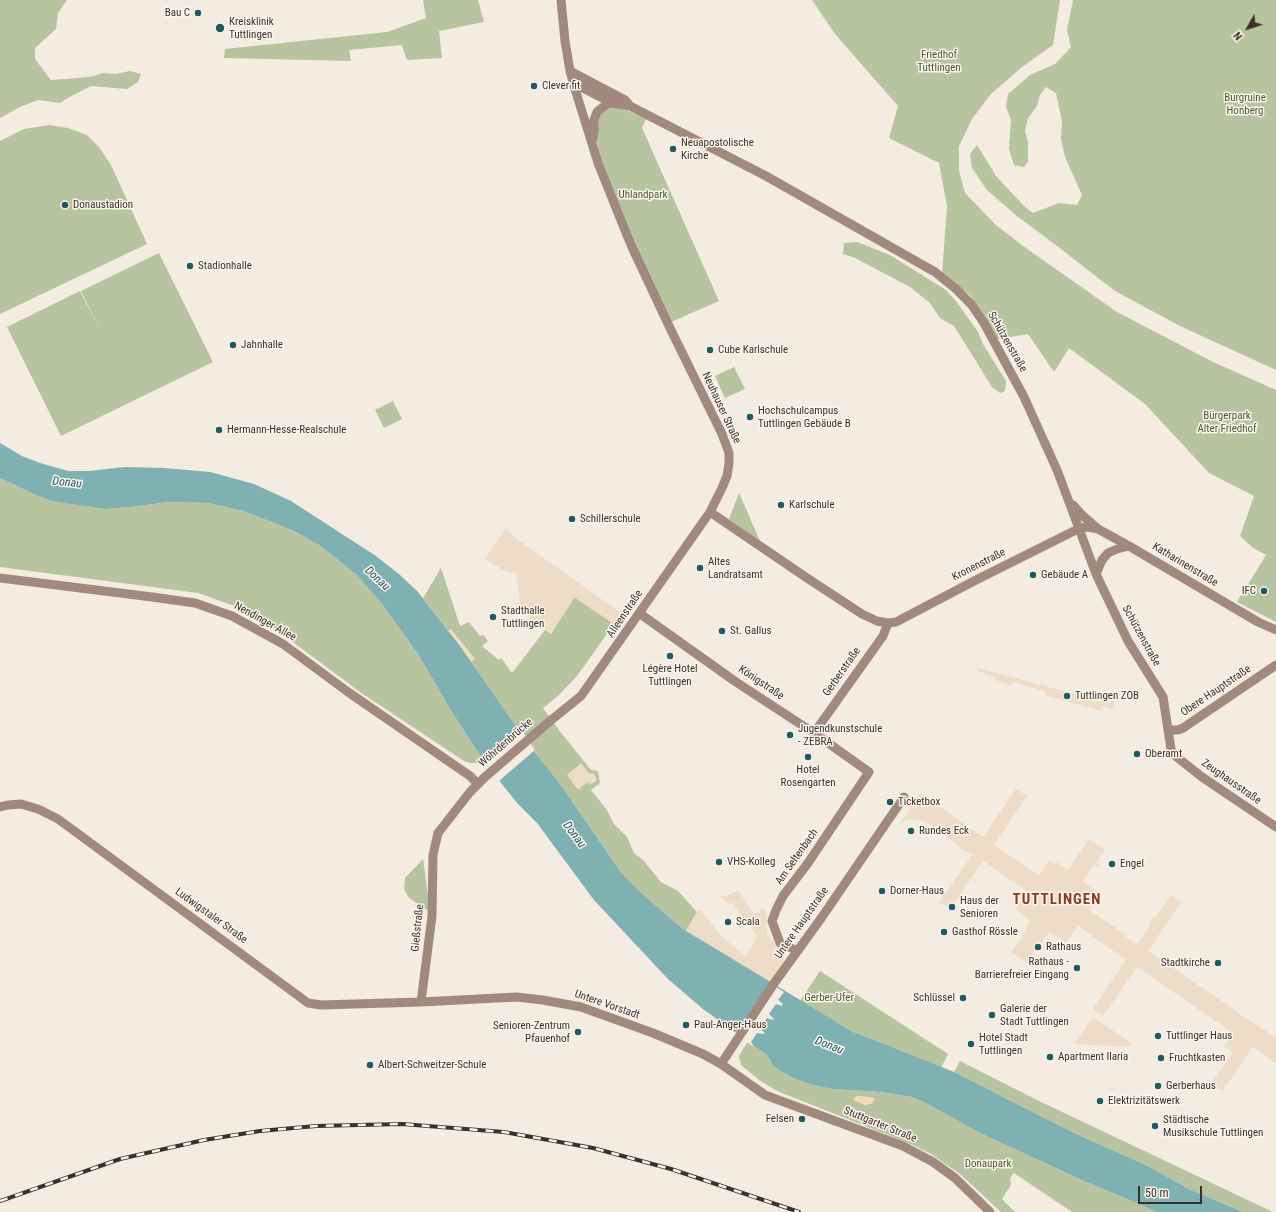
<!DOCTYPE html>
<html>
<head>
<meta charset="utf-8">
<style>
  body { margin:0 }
  #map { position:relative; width:1276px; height:1212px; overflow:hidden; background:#f4ebe1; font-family:"Roboto Condensed",sans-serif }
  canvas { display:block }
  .north { position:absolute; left:1228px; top:8px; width:40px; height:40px; -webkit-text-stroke:3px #fbf5ee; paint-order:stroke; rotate:231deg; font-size:11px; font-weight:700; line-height:16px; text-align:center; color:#3b302b }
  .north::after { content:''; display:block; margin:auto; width:14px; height:18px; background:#3b302b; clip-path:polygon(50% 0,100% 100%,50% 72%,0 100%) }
  .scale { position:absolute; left:1138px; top:1186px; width:64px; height:18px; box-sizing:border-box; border:2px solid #3b302b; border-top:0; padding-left:5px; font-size:12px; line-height:14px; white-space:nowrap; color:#3b302b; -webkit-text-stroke:3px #fbf5ee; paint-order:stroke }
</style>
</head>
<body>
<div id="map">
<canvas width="1276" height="1212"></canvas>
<div class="north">N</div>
<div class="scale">50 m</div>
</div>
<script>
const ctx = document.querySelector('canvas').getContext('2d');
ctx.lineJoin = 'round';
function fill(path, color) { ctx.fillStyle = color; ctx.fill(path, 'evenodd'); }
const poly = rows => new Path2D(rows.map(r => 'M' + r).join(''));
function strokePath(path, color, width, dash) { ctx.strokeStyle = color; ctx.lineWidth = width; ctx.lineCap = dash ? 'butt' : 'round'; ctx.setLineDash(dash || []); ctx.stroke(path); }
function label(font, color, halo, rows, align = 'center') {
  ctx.font = font + ' "Roboto Condensed",sans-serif'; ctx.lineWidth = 3; ctx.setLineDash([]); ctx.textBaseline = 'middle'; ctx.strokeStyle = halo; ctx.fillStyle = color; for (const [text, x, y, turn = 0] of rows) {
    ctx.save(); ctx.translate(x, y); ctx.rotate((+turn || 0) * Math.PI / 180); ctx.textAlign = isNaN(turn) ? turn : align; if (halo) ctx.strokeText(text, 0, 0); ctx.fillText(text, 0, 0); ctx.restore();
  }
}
fill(poly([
  [0,0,67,0,58,13,56,29,35,48,35,59,51,80,90,77,103,73,116,74,130,71,141,74,138,82,127,89,91,86,68,98,60,103,38,100,20,107,0,118],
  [423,0,478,0,484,22,439,31,442,58,407,60,402,45,349,50,351,61,224,58,225,49,387,32,426,18],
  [812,0,1060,0,1053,45,1022,67,991,94,972,119,959,146,959,171,965,193,996,225,1023,246,1117,312,1213,362,1276,390,1276,622,1237,602,1266,555,1252,547,1240,536,1254,496,1209,473,1145,404,1069,348,1054,372,1028,334,998,339,970,295,942,274,947,206,939,163,889,138,898,106,835,34],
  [1073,0,1276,0,1276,370,1180,326,1115,291,1048,239,1018,217,987,190,972,168,970,154,977,145,996,176,1024,206,1033,213,1059,203,1077,205,1082,195,1065,157,1061,139,1062,122,1059,107,1056,93,1046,87,1040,95,1037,106,1028,118,1025,131,1028,142,1028,162,1024,167,1014,165,1009,149,1011,120,1006,107,1008,94,1030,75,1055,64,1071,47,1067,30],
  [617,106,646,119,642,128,719,301,671,322,638,251,599,155,596,136,598,117,608,107],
  [49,125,68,128,87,135,99,147,111,165,147,244,0,314,0,141,24,129],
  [857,242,890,255,946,290,956,301,978,332,983,344,1006,381,1005,391,1000,393,992,387,954,326,940,318,930,303,910,287,855,258,843,254,844,243],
  [159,253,213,362,61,436,7,327,80,291,101,332,81,291],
  [734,367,745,389,725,398,715,376],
  [393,401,402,419,384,428,375,410],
  [0,478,25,490,80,505,105,509,132,507,167,502,208,503,243,511,292,530,319,545,357,575,382,604,418,654,450,709,485,763,470,763,464,761,360,692,266,622,240,608,198,593,0,567],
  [739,493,760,541,729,519],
  [441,568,460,626,469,622,480,636,483,635,488,641,482,646,499,660,501,658,512,673,545,630,551,634,574,597,614,624,577,676,559,695,543,708,559,730,591,770,598,771,600,783,591,790,607,810,614,824,627,837,634,853,643,860,661,882,678,891,697,912,686,931,671,919,634,886,620,871,558,781,532,749,460,646,423,598],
  [423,859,428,895,429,911,409,898,404,889,405,878],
  [820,971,948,1054,941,1068,851,1031,800,1001],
  [748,1041,767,1055,774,1067,813,1085,832,1089,881,1092,912,1097,924,1102,982,1134,1086,1182,1132,1201,1156,1212,1072,1212,1014,1173,1010,1178,1011,1185,1002,1199,1015,1212,1001,1212,960,1174,931,1154,913,1145,777,1091,759,1080,741,1065,739,1056],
  [960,1061,1039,1101,1273,1212,1243,1212,1191,1190,1148,1166,1074,1133,954,1072]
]), '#b8c4a0');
fill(poly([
  [856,1096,861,1096,875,1098,872,1104,865,1105,853,1100]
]), '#efdcb8');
fill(poly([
  [506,528,517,539,621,613,614,624,575,597,551,634,521,612,520,612,518,604,515,605,514,604,520,602,516,572,508,573,485,559],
  [451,629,475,659,471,662,446,632],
  [977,668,1109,703,1115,700,1114,703,1113,709,1102,706,1101,711,1045,695,1045,691,1013,682,1012,685,995,680,996,677,977,671],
  [581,763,589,773,594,774,597,780,590,785,588,782,578,790,567,775],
  [1016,789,1027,796,994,845,1039,875,1049,860,1054,864,1056,862,1068,870,1089,839,1105,850,1096,863,1099,865,1098,866,1094,864,1083,881,1091,888,1101,893,1089,910,1125,934,1124,936,1137,944,1151,923,1150,921,1153,917,1155,918,1171,895,1181,902,1148,951,1238,1012,1239,1014,1245,1017,1276,1038,1276,1063,1252,1047,1243,1062,1223,1090,1209,1086,1233,1053,1224,1046,1233,1033,1137,967,1103,1016,1093,1009,1126,960,1078,926,1066,943,1049,932,1027,963,1018,957,1011,952,1021,939,1030,921,1016,909,1028,892,983,861,972,877,978,882,978,883,971,878,950,910,939,902,973,854,964,851,950,839,941,832,939,834,938,833,939,831,926,822,915,819,904,821,899,825,920,793,983,837],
  [738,890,754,914,764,908,766,913,767,934,783,954,784,960,770,983,686,931,697,912,700,909,720,935,745,956,755,942,754,940,757,936,731,902,728,904,720,897,728,895],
  [1093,1017,1131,1043,1131,1047,1074,1044]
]), '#ecdcc8');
fill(poly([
  [0,443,22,456,40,463,68,471,89,471,124,467,165,468,210,472,254,484,291,501,376,556,400,575,418,592,460,646,532,749,558,781,620,871,634,886,671,919,686,931,726,955,851,1031,954,1072,1074,1133,1148,1166,1191,1190,1243,1212,1156,1212,1132,1201,1086,1182,982,1134,924,1102,912,1097,881,1092,832,1089,813,1085,794,1078,774,1067,767,1055,703,1009,668,979,594,900,537,823,518,804,485,763,450,709,418,654,382,604,357,575,319,545,292,530,243,511,208,503,167,502,132,507,105,509,52,501,25,490,0,478]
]), '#7fb0b2');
fill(poly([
  [520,728,535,750,500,780,498,783,480,758,487,755],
  [770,983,784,992,778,1000,783,1004,782,1006,776,1004,769,1014,774,1019,773,1020,767,1018,760,1028,765,1033,764,1034,757,1033,751,1042,754,1047,735,1034]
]), '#f4ebe1');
strokePath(poly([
  [570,71,625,100,630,106],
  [575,89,581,87,612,103,630,106,766,176,935,272,956,289,971,304,984,323,1024,397,1057,470,1096,574,1128,641,1163,697,1171,749,1173,754,1202,777,1276,827],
  [592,142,594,132,594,120,597,112,608,103,612,103],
  [1073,505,1082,515,1098,529],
  [710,512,807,578,862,614,877,621,888,623,896,622,976,580,1080,528,1088,527,1098,529,1129,546,1258,622,1276,630],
  [1096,574,1102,560,1108,553,1117,549,1129,546],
  [0,578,152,597,195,603,232,616,283,644,348,692,470,776,478,784],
  [639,613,736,682,814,733,869,772,808,863,783,896,776,910,772,921,780,943,798,951],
  [1168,730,1178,730,1183,728,1276,665],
  [814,733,883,636,888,623],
  [0,807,8,805,21,804,38,809,58,819,308,1003,321,1005,421,1002,516,997,543,1000,581,1007,653,1033,703,1054,721,1064,765,1095,903,1146,933,1162,955,1178,990,1212],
  [421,1002,432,916,433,855,438,833,470,792,485,777,550,721,581,696,710,512,722,488,727,476,729,463,729,453,722,434,669,326,631,245,598,163,575,89,570,71,565,41,561,0],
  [721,1064,775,982,822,917,904,797]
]), '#a18a7d', 9);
const rail = poly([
  [0,1201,120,1159,204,1140,260,1131,316,1126,402,1124,504,1132,593,1148,671,1169,799,1212]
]);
strokePath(rail, '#3b302b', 4);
strokePath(rail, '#fbf5ee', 2.5, [8]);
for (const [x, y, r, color] of [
  [198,13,4,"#1f5a5e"],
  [220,28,5,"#1f5a5e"],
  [534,86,4,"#1f5a5e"],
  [673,149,4,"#1f5a5e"],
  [65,205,4,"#1f5a5e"],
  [190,266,4,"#1f5a5e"],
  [233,345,4,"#1f5a5e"],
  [710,350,4,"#1f5a5e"],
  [750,417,4,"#1f5a5e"],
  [219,430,4,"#1f5a5e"],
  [781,505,4,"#1f5a5e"],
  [572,519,4,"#1f5a5e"],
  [700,568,4,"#1f5a5e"],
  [1033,575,4,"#1f5a5e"],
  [1264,591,4,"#1f5a5e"],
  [493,617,4,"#1f5a5e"],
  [722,631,4,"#1f5a5e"],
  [670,656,4,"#1f5a5e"],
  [1067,696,4,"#1f5a5e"],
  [790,735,4,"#1f5a5e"],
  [1137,754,4,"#1f5a5e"],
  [808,757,4,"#1f5a5e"],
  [890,802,4,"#1f5a5e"],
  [911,831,4,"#1f5a5e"],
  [719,862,4,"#1f5a5e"],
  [1112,864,4,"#1f5a5e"],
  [882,891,4,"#1f5a5e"],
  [952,907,4,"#1f5a5e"],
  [728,922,4,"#1f5a5e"],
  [944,932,4,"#1f5a5e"],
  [1038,947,4,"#1f5a5e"],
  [1218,963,4,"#1f5a5e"],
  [1077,968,4,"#1f5a5e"],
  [963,998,4,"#1f5a5e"],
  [992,1015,4,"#1f5a5e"],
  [686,1025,4,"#1f5a5e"],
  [578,1032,4,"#1f5a5e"],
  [1158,1036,4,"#1f5a5e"],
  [971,1044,4,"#1f5a5e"],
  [1050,1057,4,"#1f5a5e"],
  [1161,1058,4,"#1f5a5e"],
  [370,1065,4,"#1f5a5e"],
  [1158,1086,4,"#1f5a5e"],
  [1100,1101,4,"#1f5a5e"],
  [802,1119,4,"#1f5a5e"],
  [1155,1126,4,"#1f5a5e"]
]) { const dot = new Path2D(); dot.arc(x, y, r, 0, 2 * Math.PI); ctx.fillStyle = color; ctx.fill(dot); strokePath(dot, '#fbf5ee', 1.5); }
label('11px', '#3b302b', '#fbf5ee', [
  ["Bau C",190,13,"right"],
  ["Kreisklinik",229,22],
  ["Tuttlingen",229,35],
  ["Clever fit",542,86],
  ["Neuapostolische",681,143],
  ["Kirche",681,156],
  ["Donaustadion",73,205],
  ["Stadionhalle",198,266],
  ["Jahnhalle",241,345],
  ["Cube Karlschule",718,350],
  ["Hochschulcampus",758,411],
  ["Tuttlingen Gebäude B",758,424],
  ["Hermann-Hesse-Realschule",227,430],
  ["Karlschule",789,505],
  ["Schillerschule",580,519],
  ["Altes",708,562],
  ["Landratsamt",708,575],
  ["Gebäude A",1041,575],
  ["IFC",1256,591,"right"],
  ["Stadthalle",501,611],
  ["Tuttlingen",501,624],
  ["St. Gallus",730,631],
  ["Légère Hotel",670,669,"center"],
  ["Tuttlingen",670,682,"center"],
  ["Tuttlingen ZOB",1075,696],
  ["Jugendkunstschule",798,729],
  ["- ZEBRA",798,742],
  ["Oberamt",1145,754],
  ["Hotel",808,770,"center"],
  ["Rosengarten",808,783,"center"],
  ["Ticketbox",898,802],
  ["Rundes Eck",919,831],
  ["VHS-Kolleg",727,862],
  ["Engel",1120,864],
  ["Dorner-Haus",890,891],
  ["Haus der",960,901],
  ["Senioren",960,914],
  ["Scala",736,922],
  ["Gasthof Rössle",952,932],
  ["Rathaus",1046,947],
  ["Rathaus -",1069,962,"right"],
  ["Barrierefreier Eingang",1069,975,"right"],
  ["Stadtkirche",1210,963,"right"],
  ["Schlüssel",955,998,"right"],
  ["Galerie der",1000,1009],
  ["Stadt Tuttlingen",1000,1022],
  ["Paul-Anger-Haus",694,1025],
  ["Senioren-Zentrum",570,1026,"right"],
  ["Pfauenhof",570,1039,"right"],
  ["Tuttlinger Haus",1166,1036],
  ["Hotel Stadt",979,1038],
  ["Tuttlingen",979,1051],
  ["Apartment Ilaria",1058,1057],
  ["Fruchtkasten",1169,1058],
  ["Albert-Schweitzer-Schule",378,1065],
  ["Gerberhaus",1166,1086],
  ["Elektrizitätswerk",1108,1101],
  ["Felsen",794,1119,"right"],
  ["Städtische",1163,1120],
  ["Musikschule Tuttlingen",1163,1133]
], 'left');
label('11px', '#4a5a2e', '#fbf5ee', [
  ["Friedhof",939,55],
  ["Tuttlingen",939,68],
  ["Burgruine",1245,98],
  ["Honberg",1245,111],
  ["Uhlandpark",643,195],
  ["Bürgerpark",1227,416],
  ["Alter Friedhof",1227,429],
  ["Gerber-Ufer",829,998],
  ["Donaupark",988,1164]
]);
label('11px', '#3b302b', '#fbf5ee', [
  ["Schützenstraße",1007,342,60],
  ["Neuhauser Straße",721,408,65],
  ["Kronenstraße",979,565,-27],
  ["Katharinenstraße",1185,565,31],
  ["Alleenstraße",625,614,-56],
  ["Nendinger Allee",265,622,29],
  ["Schützenstraße",1141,636,61],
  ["Gerberstraße",842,672,-55],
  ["Königstraße",761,683,34],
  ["Obere Hauptstraße",1216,691,-34],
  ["Wöhrdenbrücke",506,743,-41],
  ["Zeughausstraße",1231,782,35],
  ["Am Seltenbach",797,857,-55],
  ["Ludwigstaler Straße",211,916,36],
  ["Untere Hauptstraße",802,923,-55],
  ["Gießstraße",418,928,-84],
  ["Untere Vorstadt",607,1005,19],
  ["Stuttgarter Straße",880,1125,22]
]);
label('italic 12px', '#1f5a5e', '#fbf5ee', [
  ["Donau",67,483,6],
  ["Donau",377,579,43],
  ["Donau",574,835,53],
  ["Donau",829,1046,21]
]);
ctx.letterSpacing = '1px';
label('bold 15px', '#8c3b22', '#fbf5ee', [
  ["TUTTLINGEN",1057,900]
]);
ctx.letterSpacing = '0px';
</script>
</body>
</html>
